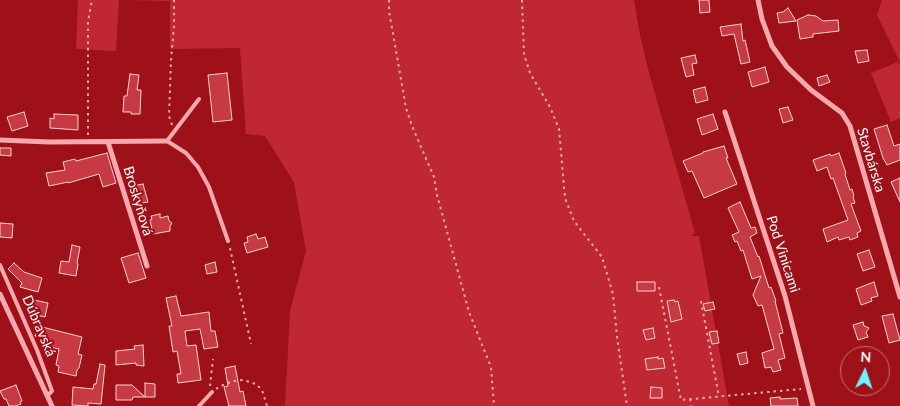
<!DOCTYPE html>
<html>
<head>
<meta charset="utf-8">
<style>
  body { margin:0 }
  #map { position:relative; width:900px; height:406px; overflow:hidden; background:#9f1119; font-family:Lato,sans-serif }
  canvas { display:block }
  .north { position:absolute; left:840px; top:346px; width:50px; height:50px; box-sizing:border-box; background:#9f1119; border:1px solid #c57075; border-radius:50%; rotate:4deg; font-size:14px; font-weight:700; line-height:20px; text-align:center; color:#fff }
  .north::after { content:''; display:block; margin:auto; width:18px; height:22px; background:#6df2ff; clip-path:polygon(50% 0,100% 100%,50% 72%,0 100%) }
</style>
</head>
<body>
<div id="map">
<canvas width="900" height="406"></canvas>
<div class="north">N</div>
</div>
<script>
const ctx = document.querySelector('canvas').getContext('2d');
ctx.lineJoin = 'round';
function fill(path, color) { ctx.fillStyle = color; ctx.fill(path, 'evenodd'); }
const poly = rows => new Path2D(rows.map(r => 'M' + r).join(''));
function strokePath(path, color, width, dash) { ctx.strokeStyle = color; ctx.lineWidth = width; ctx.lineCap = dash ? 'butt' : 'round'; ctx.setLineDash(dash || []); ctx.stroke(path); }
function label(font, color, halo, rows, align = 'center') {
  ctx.font = font + ' Lato,sans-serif'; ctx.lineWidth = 4; ctx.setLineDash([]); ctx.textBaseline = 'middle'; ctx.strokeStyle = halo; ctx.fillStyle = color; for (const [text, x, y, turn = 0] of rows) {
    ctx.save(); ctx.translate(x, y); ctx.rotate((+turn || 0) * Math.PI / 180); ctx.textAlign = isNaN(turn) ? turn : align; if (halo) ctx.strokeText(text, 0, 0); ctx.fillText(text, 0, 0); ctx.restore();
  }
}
fill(poly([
  [78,0,119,0,116,51,76,49],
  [124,0,634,0,640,35,649,73,695,233,691,236,699,236,729,406,285,406,290,311,306,251,294,182,265,136,246,134,240,48,170,49,170,1],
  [882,0,900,0,900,62,877,15],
  [898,62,900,66,900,118,891,122,871,73]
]), '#bf2832');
const building = poly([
  [699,0,709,0,710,12,700,13,699,0],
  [788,8,796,21,779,23,777,13,783,12,788,8],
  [808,15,816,16,823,21,838,20,839,31,813,34,813,37,800,39,797,20,808,15],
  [741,24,743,41,745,40,750,62,741,64,734,34,722,36,720,27,741,24],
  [867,50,869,61,858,63,855,51,867,50],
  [695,55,697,63,692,64,694,75,686,77,681,58,695,55],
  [765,67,769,82,752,87,748,72,765,67],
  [227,73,232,120,213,122,208,75,227,73],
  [130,74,139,75,137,90,141,90,140,114,131,114,131,112,123,112,124,96,127,96,130,74],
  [827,75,830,82,819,86,817,78,827,75],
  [705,87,708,100,696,103,693,90,705,87],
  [788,107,793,120,783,123,779,109,788,107],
  [24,112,28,126,12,131,7,117,24,112],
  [54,114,78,115,78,130,50,128,50,118,54,119,54,114],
  [713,114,718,129,702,135,697,119,713,114],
  [887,125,894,146,900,144,900,160,887,165,883,158,874,129,887,125],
  [724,146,728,158,726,158,737,184,704,198,692,171,688,172,683,161,703,153,703,152,724,146],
  [0,148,11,148,11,156,0,155,0,148],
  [107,153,116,183,103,187,99,174,68,183,68,182,49,186,46,173,65,170,63,162,75,159,76,161,107,153],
  [839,153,846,173,845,174,850,190,852,189,854,196,853,197,855,203,851,204,861,231,857,233,858,237,850,240,849,237,839,240,838,237,827,242,823,229,848,220,833,178,831,179,827,167,817,171,813,160,830,154,831,156,839,153],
  [900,178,900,202,891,182,900,178],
  [143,184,148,202,138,204,133,186,143,184],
  [740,202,751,228,755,227,757,233,750,237,758,257,759,256,769,288,771,287,776,301,775,301,783,333,779,334,785,358,778,360,781,370,773,372,771,367,765,368,762,353,774,349,762,305,758,306,753,295,761,276,752,279,743,250,741,251,737,241,735,242,732,235,739,232,728,208,740,202],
  [160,214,160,218,168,216,169,221,172,223,170,226,170,231,153,234,150,220,152,219,151,216,160,214],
  [0,223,13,224,12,238,0,237,0,223],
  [256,234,258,239,265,237,268,247,247,253,244,243,248,242,247,237,256,234],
  [72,245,80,247,77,263,78,264,76,276,59,273,61,261,69,262,72,245],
  [869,250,875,267,863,271,857,254,869,250],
  [138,253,146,278,129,283,121,258,138,253],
  [215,262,217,272,207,274,205,265,215,262],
  [14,263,24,272,42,278,38,292,20,287,22,283,8,269,14,263],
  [637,282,655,282,655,291,637,291,637,282],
  [874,282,878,296,871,298,872,301,861,305,856,289,874,282],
  [176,296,181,316,209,312,211,331,215,331,218,347,204,349,200,329,185,331,187,346,196,345,201,380,178,383,177,374,181,374,177,351,173,352,169,326,172,326,166,298,176,296],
  [34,300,48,303,45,317,31,314,34,300],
  [674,300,675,302,678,301,682,319,671,322,667,301,674,300],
  [713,302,715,309,705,311,703,304,713,302],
  [893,314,900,340,889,343,882,316,893,314],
  [863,322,864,326,869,328,866,332,868,337,858,340,853,325,863,322],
  [38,326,82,337,78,354,82,355,79,368,77,370,76,376,58,372,59,366,56,365,59,349,43,346,45,338,35,336,38,326],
  [653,328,655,338,646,340,643,330,653,328],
  [717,331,719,343,712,344,709,332,717,331],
  [143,345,144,366,136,365,136,363,116,365,116,351,135,349,134,346,143,345],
  [746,352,748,363,740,365,737,354,746,352],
  [658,357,658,359,663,358,665,368,647,370,645,359,658,357],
  [100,364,105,365,101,404,88,403,88,406,72,405,73,387,93,389,94,384,96,384,100,364],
  [235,366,240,392,243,391,246,406,229,406,224,387,228,386,225,368,235,366],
  [145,383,155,384,155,397,133,397,132,400,116,400,116,385,132,385,145,397,145,383],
  [16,385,22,401,20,402,21,404,16,406,9,406,6,399,4,399,0,391,16,385],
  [651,387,662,388,662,398,650,398,651,387],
  [780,397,780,399,797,398,798,406,771,406,770,398,780,397]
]);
fill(building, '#c63a44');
strokePath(building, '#fed2d5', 1);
strokePath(poly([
  [389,0,389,11,406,108,412,126,434,177,437,195,469,312,491,367,494,406],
  [522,0,524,54,530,73,550,107,559,129,565,198,574,221,602,257,613,294,617,337,627,406],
  [172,125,169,116,171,60,174,26,174,0],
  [88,135,88,22,92,0],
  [230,248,251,344],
  [659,287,681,400,801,389],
  [701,301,719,397],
  [210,386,213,359],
  [216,389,221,386,233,381,243,380,256,384,262,390,267,406],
  [690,399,691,406]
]), '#f5a9ae', 2, [2.5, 4]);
strokePath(poly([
  [199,99,167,141,186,153,198,167,209,187,228,241],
  [0,265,37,350,52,391,47,396],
  [199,406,212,392]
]), '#f5a9ae', 4);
strokePath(poly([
  [758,0,762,19,772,46,787,67,811,90,842,113,850,126,900,297],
  [725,112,785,296,813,406],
  [0,140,49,142,167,141],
  [108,142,147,266],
  [0,294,52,406]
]), '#f5a9ae', 5);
label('14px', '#fff', '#9f1119', [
  ["Stavbárska",871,160,73],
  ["Broskyňová",138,201,73],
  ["Pod Vinicami",783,254,72],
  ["Dúbravská",39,326,67]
]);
</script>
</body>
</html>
